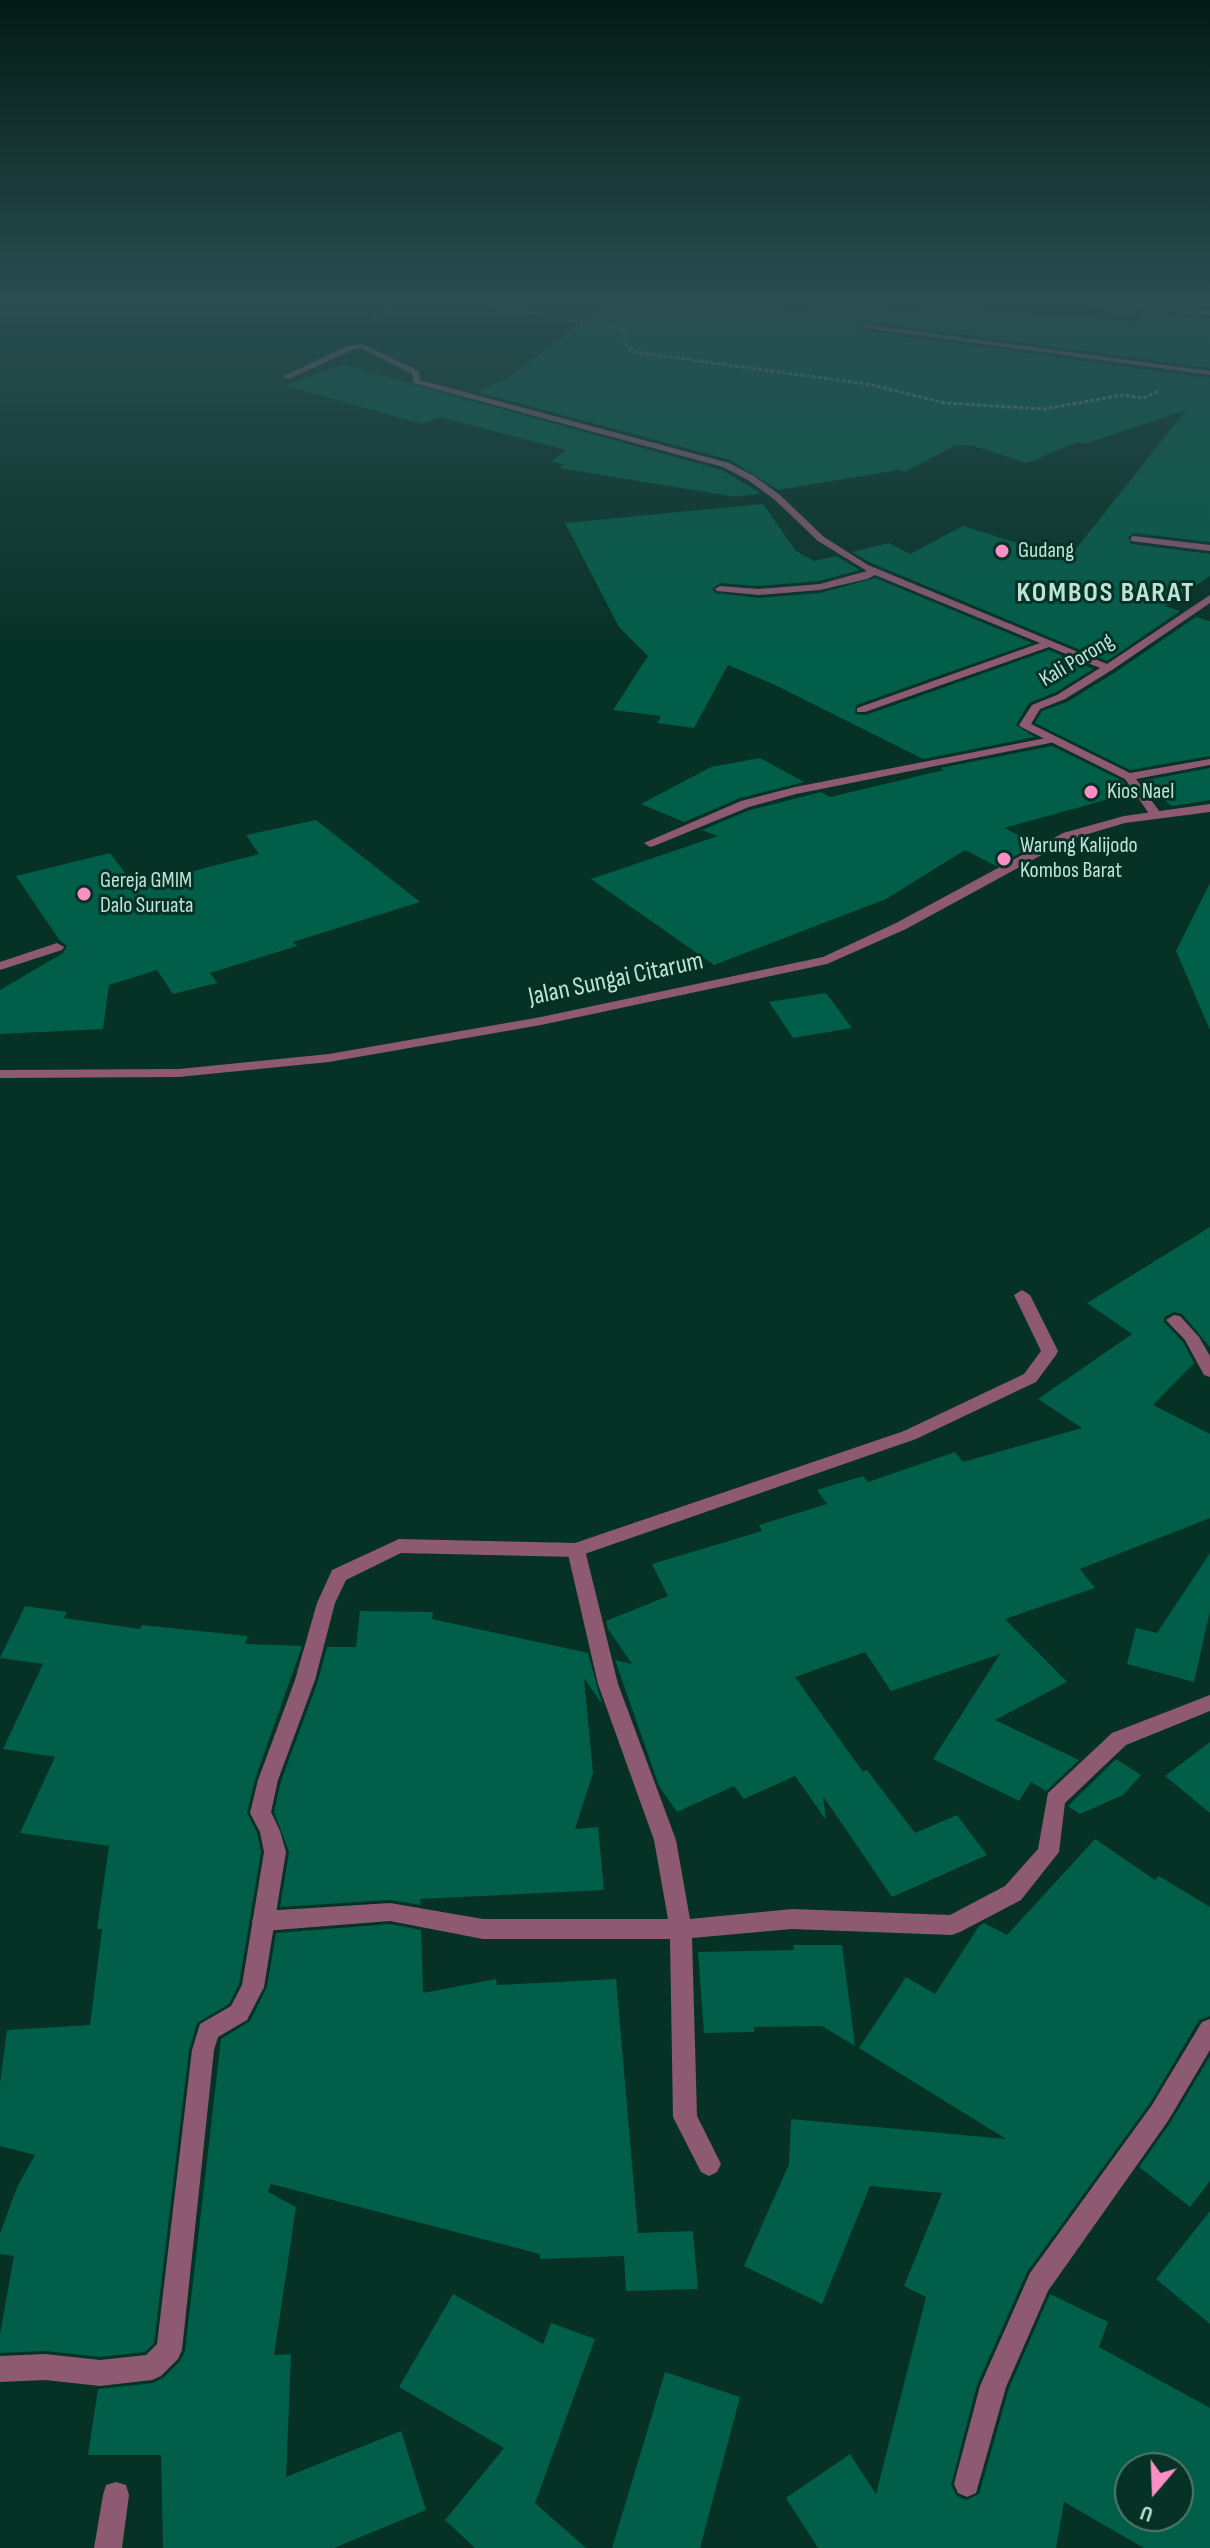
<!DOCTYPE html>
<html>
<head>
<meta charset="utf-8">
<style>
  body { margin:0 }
  #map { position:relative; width:1210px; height:2548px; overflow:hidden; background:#063125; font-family:"Sofia Sans Condensed",sans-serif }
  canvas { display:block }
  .north { position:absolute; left:1114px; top:2452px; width:80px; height:80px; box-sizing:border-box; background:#063125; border:2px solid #50786c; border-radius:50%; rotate:199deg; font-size:22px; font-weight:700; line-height:32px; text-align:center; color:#bfe3d6 }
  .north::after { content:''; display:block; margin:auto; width:28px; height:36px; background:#fc8fc3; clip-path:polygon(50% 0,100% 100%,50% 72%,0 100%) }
</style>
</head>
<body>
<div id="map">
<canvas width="1210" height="2548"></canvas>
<div class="north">U</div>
</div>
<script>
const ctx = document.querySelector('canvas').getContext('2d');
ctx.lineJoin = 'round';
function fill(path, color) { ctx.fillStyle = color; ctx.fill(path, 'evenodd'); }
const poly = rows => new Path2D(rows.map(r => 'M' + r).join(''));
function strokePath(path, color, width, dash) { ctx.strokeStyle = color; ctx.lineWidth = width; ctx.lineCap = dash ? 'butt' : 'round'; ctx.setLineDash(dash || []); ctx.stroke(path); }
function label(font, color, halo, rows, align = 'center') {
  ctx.font = font + ' "Sofia Sans Condensed",sans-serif'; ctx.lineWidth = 6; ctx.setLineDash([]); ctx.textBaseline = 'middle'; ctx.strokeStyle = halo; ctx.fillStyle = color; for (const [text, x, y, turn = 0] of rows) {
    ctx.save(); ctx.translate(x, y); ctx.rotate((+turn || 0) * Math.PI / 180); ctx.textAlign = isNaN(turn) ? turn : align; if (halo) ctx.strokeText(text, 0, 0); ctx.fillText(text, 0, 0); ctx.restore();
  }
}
fill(poly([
  [611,301,728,301,804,312,828,301,840,301,914,313,932,301,1047,317,1049,314,1139,322,1145,312,1210,318,1210,368,862,321,859,324,865,331,1210,378,1210,542,1134,533,1128,537,1131,544,1210,554,1210,576,1165,606,1180,611,1107,661,869,562,852,552,889,543,910,554,963,526,1068,559,1186,410,1085,444,1078,442,1027,463,974,446,956,445,905,472,899,470,778,490,730,460,477,392,506,379],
  [1153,301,1210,301,1210,308,1151,304],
  [343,365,722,470,760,493,736,497,559,468,564,464,551,462,566,450,440,417,421,424,285,385],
  [763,504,796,551,814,561,836,556,860,570,819,581,759,586,720,583,712,589,715,593,759,598,820,593,875,578,1032,643,856,705,855,714,866,715,1049,650,1093,669,1056,692,1029,703,1016,725,1035,737,923,759,773,684,728,665,694,728,657,723,661,716,613,710,648,656,619,627,565,523],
  [1196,617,1210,621,1210,756,1130,770,1035,723,1042,711,1067,702,1114,673],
  [1052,746,1123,781,1131,793,1004,828,1037,844,996,866,965,850,886,899,714,965,591,879,718,836,702,830,750,810,821,792,830,797,944,770,940,768],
  [760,758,804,782,740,798,684,822,641,804,711,767],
  [1210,768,1210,800,1192,803,1172,806,1147,789,1141,781],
  [316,820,420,902,293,942,297,946,210,973,217,983,173,994,157,970,109,985,103,1029,0,1034,0,990,63,953,67,946,60,941,16,876,110,853,135,886,259,854,246,835],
  [1210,883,1210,1030,1176,951],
  [826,993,852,1028,793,1038,769,1002],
  [1210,1227,1210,1347,1182,1314,1174,1312,1164,1317,1164,1322,1183,1342,1194,1363,1153,1405,1210,1434,1210,1518,1080,1569,1095,1588,1005,1619,1067,1682,995,1720,1079,1760,1046,1791,1031,1782,1019,1801,933,1759,1000,1654,891,1691,865,1652,795,1677,863,1772,867,1770,915,1833,957,1815,987,1855,892,1897,823,1796,826,1820,795,1776,744,1799,734,1786,677,1812,659,1786,615,1660,632,1664,608,1629,606,1621,668,1596,652,1564,762,1531,759,1525,827,1504,817,1490,863,1476,868,1482,955,1452,963,1462,1082,1428,1038,1399,1132,1334,1087,1303],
  [1210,1553,1210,1611,1194,1682,1127,1664,1136,1628,1157,1633],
  [25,1606,67,1612,64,1618,140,1629,142,1625,248,1636,245,1644,302,1646,255,1779,247,1812,257,1833,261,1852,239,1984,229,2004,197,2023,189,2050,154,2343,145,2352,100,2357,45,2351,0,2353,0,2334,14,2256,0,2254,0,2234,17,2187,35,2155,0,2146,0,2084,7,2030,90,2025,102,1929,97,1929,109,1846,20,1833,55,1757,3,1749,43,1664,0,1658],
  [360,1611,433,1612,432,1619,588,1653,602,1704,584,1678,593,1773,575,1829,598,1827,604,1890,420,1899,421,1905,390,1900,280,1907,289,1852,274,1812,281,1781,318,1681,327,1647,356,1647],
  [1210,1742,1210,1813,1165,1776],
  [1116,1759,1141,1775,1123,1795,1080,1814,1068,1806],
  [1095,1839,1155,1880,1159,1876,1210,1907,1210,2016,1199,2020,1150,2103,1027,2272,977,2385,951,2485,957,2496,966,2500,979,2494,1009,2388,1050,2294,1108,2322,1099,2347,1210,2408,1210,2548,1144,2548,1064,2502,1056,2548,818,2548,786,2498,850,2454,876,2494,926,2297,904,2286,942,2193,870,2186,822,2304,744,2266,789,2164,791,2119,1006,2139,859,2048,906,1977,935,1994,979,1926,984,1923,1007,1935],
  [1130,2468,1178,2468,1178,2516,1130,2516],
  [390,1924,421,1930,423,1993,496,1979,497,1985,616,1979,638,2233,693,2231,698,2289,626,2291,624,2256,540,2259,540,2254,271,2184,268,2192,296,2207,274,2355,291,2354,286,2477,401,2431,426,2510,334,2548,163,2548,161,2455,88,2455,98,2389,153,2383,163,2378,180,2361,185,2351,221,2039,250,2021,267,1987,276,1933],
  [793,1945,842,1945,855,2046,822,2026,754,2027,754,2032,704,2033,698,1952,794,1950],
  [1210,2056,1210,2181,1190,2207,1139,2167,1170,2123],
  [1210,2211,1210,2324,1156,2279],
  [453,2294,543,2344,551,2323,595,2339,535,2503,586,2548,475,2548,445,2520,504,2448,399,2387],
  [665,2372,740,2397,700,2548,612,2548]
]), '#015e49');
strokePath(poly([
  [473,301,622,329,626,333,625,344,634,352,873,385,945,403,1045,409,1122,395,1143,398,1159,391],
  [375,321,394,301]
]), '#688f83', 3, [4, 2]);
fill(poly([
  [1051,737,1055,738,1055,742,796,794,749,807,654,846,650,847,644,843,741,801,795,787,1051,737],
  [1174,1315,1180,1316,1199,1337,1210,1356,1210,1377,1204,1375,1185,1340,1166,1320,1174,1315],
  [576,1543,583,1545,585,1550,618,1684,676,1840,690,1919,792,1909,950,1915,1005,1886,1038,1849,1048,1793,1112,1733,1210,1695,1210,1711,1126,1745,1065,1803,1059,1852,1021,1900,960,1932,952,1935,792,1929,692,1938,697,2116,721,2164,717,2172,709,2176,701,2172,673,2117,670,1939,483,1939,390,1921,263,1931,255,1928,252,1921,255,1914,263,1911,390,1903,483,1919,668,1919,654,1840,598,1684,567,1550,569,1545,576,1543],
  [116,2482,126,2485,129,2495,122,2548,94,2548,103,2495,106,2485,116,2482]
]), '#8e5a72');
fill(poly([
  [862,324,1210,371,1210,375,865,328,862,324],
  [362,344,419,371,420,380,729,463,754,476,780,495,824,537,868,565,1107,664,1210,595,1210,603,1112,670,1065,699,1040,709,1031,724,1130,773,1210,759,1210,765,1136,779,1162,815,1156,819,1152,818,1125,779,1021,727,1019,725,1032,705,1057,695,1100,668,1049,647,865,712,857,712,857,708,1040,643,875,575,867,579,820,590,759,595,717,591,715,589,720,586,759,589,820,584,867,571,818,541,774,499,748,480,723,467,413,383,412,374,361,348,352,350,289,379,282,377,347,346,362,344],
  [1134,536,1210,545,1210,551,1131,541,1131,537,1134,536],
  [57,943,64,947,62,950,0,970,0,962,57,943],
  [1022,1290,1030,1295,1058,1351,1056,1355,1036,1382,916,1439,576,1557,401,1553,346,1580,335,1603,315,1680,278,1780,271,1812,280,1831,286,1852,264,1987,247,2020,218,2037,214,2050,182,2350,178,2359,161,2376,152,2380,100,2386,45,2380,0,2382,0,2356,45,2354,100,2360,146,2355,157,2344,192,2050,200,2024,231,2006,242,1985,264,1852,260,1832,250,1813,258,1780,295,1680,317,1603,332,1570,399,1539,575,1543,904,1431,1024,1374,1041,1351,1014,1295,1022,1290],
  [1210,2019,1210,2050,1168,2121,1048,2291,1006,2387,976,2493,967,2497,958,2493,954,2484,980,2386,1030,2273,1152,2105,1202,2022,1210,2019]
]), '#8e5a72');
fill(poly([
  [1210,804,1210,812,1125,823,1071,839,906,929,827,964,541,1025,329,1062,179,1077,0,1078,0,1070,179,1069,329,1054,541,1017,823,957,896,923,1063,833,1124,816,1210,804]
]), '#8e5a72');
fill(poly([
  [1046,301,1075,301,1210,311,1210,315,1046,301]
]), '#c7739b');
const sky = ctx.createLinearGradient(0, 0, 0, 657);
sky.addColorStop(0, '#031b14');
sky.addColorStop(0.46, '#2a4e51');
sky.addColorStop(1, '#2a4e5100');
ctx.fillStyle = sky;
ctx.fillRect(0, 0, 1210, 657);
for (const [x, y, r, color] of [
  [1002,551,8,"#fc8fc3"],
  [1091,792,8,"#fc8fc3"],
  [1004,859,8,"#fc8fc3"],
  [84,894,8,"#fc8fc3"]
]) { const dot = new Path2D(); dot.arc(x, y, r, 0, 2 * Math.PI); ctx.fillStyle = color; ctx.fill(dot); strokePath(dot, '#063125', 3); }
label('22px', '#bfe3d6', '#063125', [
  ["Gudang",1018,551],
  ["Kios Nael",1107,792],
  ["Warung Kalijodo",1020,846],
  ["Kombos Barat",1020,871],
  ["Gereja GMIM",100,881],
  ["Dalo Suruata",100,906]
], 'left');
label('22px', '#bfe3d6', '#063125', [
  ["Kali Porong",1077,661,-31]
]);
label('26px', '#bfe3d6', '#063125', [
  ["Jalan Sungai Citarum",616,980,-12]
]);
ctx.letterSpacing = '2px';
label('bold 28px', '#bfe3d6', '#063125', [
  ["KOMBOS BARAT",1106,594]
]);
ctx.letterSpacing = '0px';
</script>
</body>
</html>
